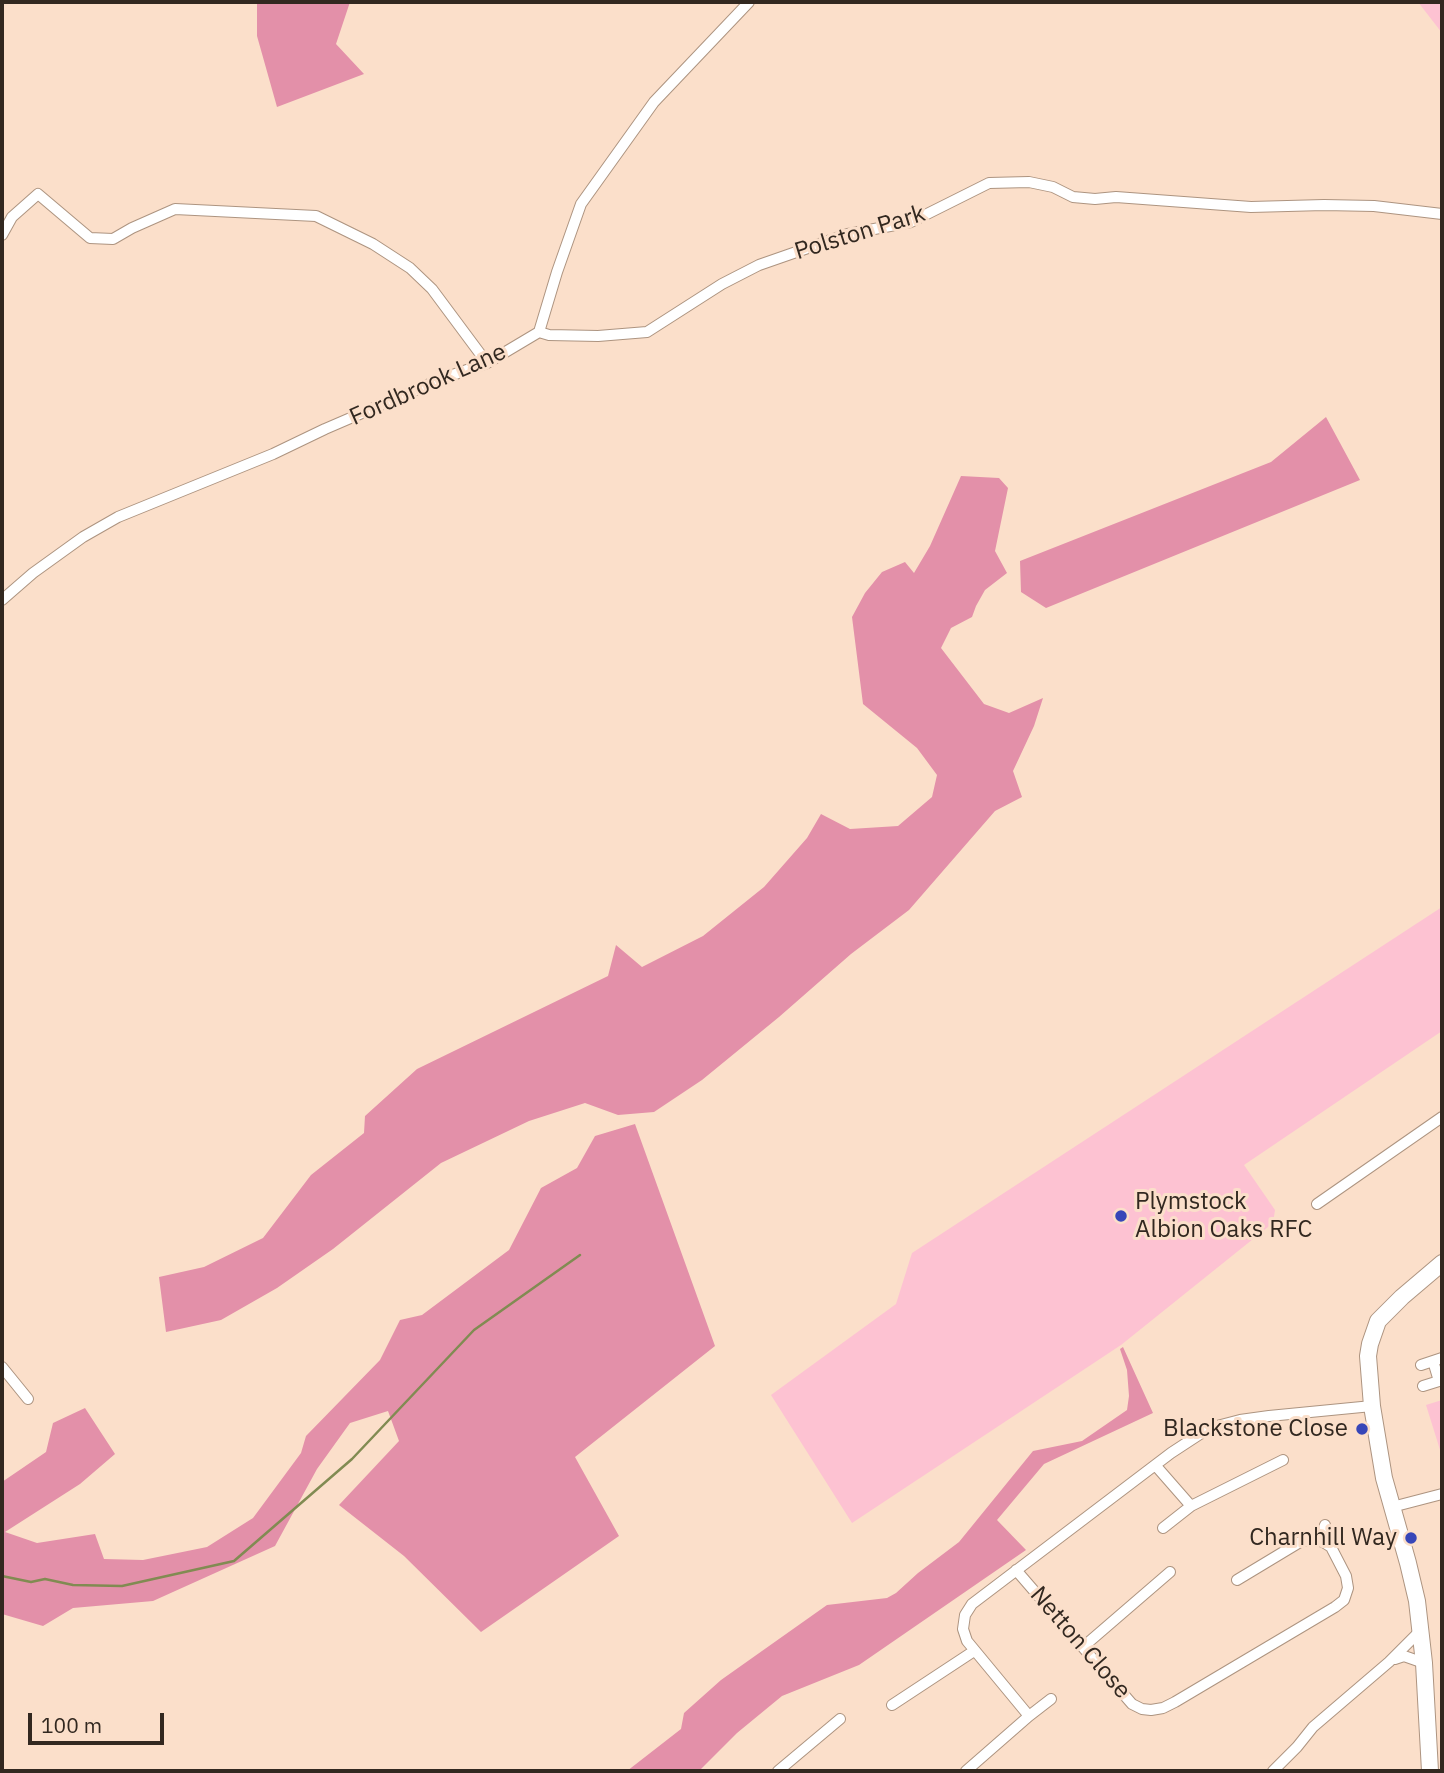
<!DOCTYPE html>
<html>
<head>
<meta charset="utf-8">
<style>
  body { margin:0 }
  #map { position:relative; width:1444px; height:1773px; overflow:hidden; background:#fbdfca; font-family:"IBM Plex Sans",sans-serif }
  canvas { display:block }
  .frame { position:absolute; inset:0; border:4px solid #322820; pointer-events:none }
  .scale { position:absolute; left:28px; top:1713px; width:136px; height:32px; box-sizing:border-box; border:4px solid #322820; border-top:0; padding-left:9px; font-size:21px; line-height:24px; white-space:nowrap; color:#322820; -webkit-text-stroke:5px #fbdfca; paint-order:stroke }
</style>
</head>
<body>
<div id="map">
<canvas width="1444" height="1773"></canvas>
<div class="frame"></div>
<div class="scale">100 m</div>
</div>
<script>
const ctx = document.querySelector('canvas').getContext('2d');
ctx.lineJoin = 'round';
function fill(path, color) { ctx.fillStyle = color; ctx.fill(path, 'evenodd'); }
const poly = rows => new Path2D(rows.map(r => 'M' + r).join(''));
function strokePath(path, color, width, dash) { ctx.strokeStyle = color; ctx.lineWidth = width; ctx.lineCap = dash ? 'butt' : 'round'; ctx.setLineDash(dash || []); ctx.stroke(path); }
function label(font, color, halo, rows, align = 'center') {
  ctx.font = font + ' "IBM Plex Sans",sans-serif'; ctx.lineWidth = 6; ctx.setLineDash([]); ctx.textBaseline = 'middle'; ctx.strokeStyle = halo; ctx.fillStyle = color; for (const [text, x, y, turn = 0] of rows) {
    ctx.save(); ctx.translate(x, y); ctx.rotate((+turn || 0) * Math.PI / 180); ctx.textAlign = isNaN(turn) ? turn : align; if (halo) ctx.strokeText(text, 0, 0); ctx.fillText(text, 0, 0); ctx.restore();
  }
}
fill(poly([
  [1418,2,1442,2,1442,33],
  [1442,907,1442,1031,1244,1165,1275,1210,1273,1223,1121,1345,852,1523,771,1395,896,1304,912,1253],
  [1442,1400,1442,1453,1441,1453,1426,1405]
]), '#fdc2d2');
fill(poly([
  [257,2,350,2,336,44,364,74,277,107,257,36],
  [1326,417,1360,480,1046,608,1021,592,1020,561,1271,462],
  [961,476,999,478,1008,488,995,551,1007,573,985,590,976,606,972,617,951,628,941,648,984,704,1009,713,1043,698,1034,726,1013,771,1022,797,995,811,909,910,851,954,779,1017,702,1080,654,1112,618,1115,585,1103,529,1121,441,1163,333,1249,277,1288,221,1320,166,1332,159,1277,204,1267,263,1238,311,1175,364,1133,365,1116,417,1069,608,976,616,945,642,967,703,936,764,887,807,838,821,814,850,829,898,826,932,797,937,775,917,748,863,704,852,617,865,593,882,572,905,562,914,573,930,546],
  [635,1124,715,1346,575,1457,619,1536,481,1632,404,1556,339,1505,399,1441,388,1411,350,1423,317,1469,275,1546,153,1601,73,1608,43,1626,2,1614,2,1482,46,1452,53,1423,85,1408,115,1454,80,1484,5,1532,37,1543,95,1534,104,1559,143,1560,207,1547,253,1518,301,1453,306,1436,380,1360,400,1320,422,1315,509,1250,541,1188,577,1168,595,1136],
  [1123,1347,1153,1413,1044,1464,997,1520,1026,1550,859,1665,782,1696,737,1733,699,1771,627,1771,681,1729,684,1713,721,1680,827,1605,887,1598,896,1593,918,1573,959,1542,1033,1451,1082,1441,1127,1410,1129,1396,1127,1370,1120,1349]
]), '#e390a9');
strokePath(poly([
  [2,1576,31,1582,45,1579,73,1585,122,1586,234,1561,352,1459,474,1330,580,1255]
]), '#818b52', 2.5);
const street = poly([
  [2,235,12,217,38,194,90,238,113,239,132,228,175,209,316,216,373,244,410,268,432,289,487,363],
  [539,332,549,335,598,336,647,332,722,284,759,265,848,234,911,222,989,183,1029,182,1053,187,1073,197,1095,199,1116,197,1251,207,1324,205,1374,206,1442,214],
  [2,600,33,573,83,537,118,517,273,454,325,429,441,379,487,363,539,332,557,272,581,204,654,102,749,2],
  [1317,1204,1442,1117],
  [1421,1365,1442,1358],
  [2,1367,28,1399],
  [1423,1386,1439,1381,1433,1361],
  [1156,1466,1191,1506],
  [1392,1507,1442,1494],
  [1163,1528,1191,1506,1283,1460],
  [1320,1541,1325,1525],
  [1016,1570,1132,1704,1142,1709,1151,1710,1163,1708,1175,1702,1335,1607,1344,1600,1348,1588,1346,1576,1331,1547,1323,1542,1312,1539,1300,1542,1237,1580],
  [1083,1647,1170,1572],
  [1395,1659,1404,1656,1424,1663],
  [892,1705,974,1651],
  [1029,1716,967,1641,963,1629,965,1615,972,1604,1171,1453,1200,1434,1217,1426,1240,1420,1269,1416,1372,1406],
  [778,1771,840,1719],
  [966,1771,1029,1716,1051,1699],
  [1273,1771,1297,1747,1313,1727,1389,1662,1421,1630]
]);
const secondary = poly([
  [1430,1771,1424,1663,1417,1601,1408,1563,1384,1478,1372,1406,1368,1356,1370,1344,1378,1321,1402,1297,1442,1263]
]);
strokePath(street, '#ad9480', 12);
strokePath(secondary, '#ad9480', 18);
strokePath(street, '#fff', 10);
strokePath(secondary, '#fff', 16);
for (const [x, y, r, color] of [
  [1121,1216,7,"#3746b8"],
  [1362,1429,7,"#3746b8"],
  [1411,1538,7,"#3746b8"]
]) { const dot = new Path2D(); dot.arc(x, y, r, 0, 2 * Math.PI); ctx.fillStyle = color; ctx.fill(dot); strokePath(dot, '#fbdfca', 2.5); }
label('24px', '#322820', '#fbdfca', [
  ["Polston Park",860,233,-17],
  ["Fordbrook Lane",428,385,-24],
  ["Netton Close",1080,1643,49]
]);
label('24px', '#322820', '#fbdfca', [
  ["Plymstock",1135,1202,"left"],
  ["Albion Oaks RFC",1135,1230,"left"],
  ["Blackstone Close",1348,1429],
  ["Charnhill Way",1397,1538]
], 'right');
</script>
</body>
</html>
